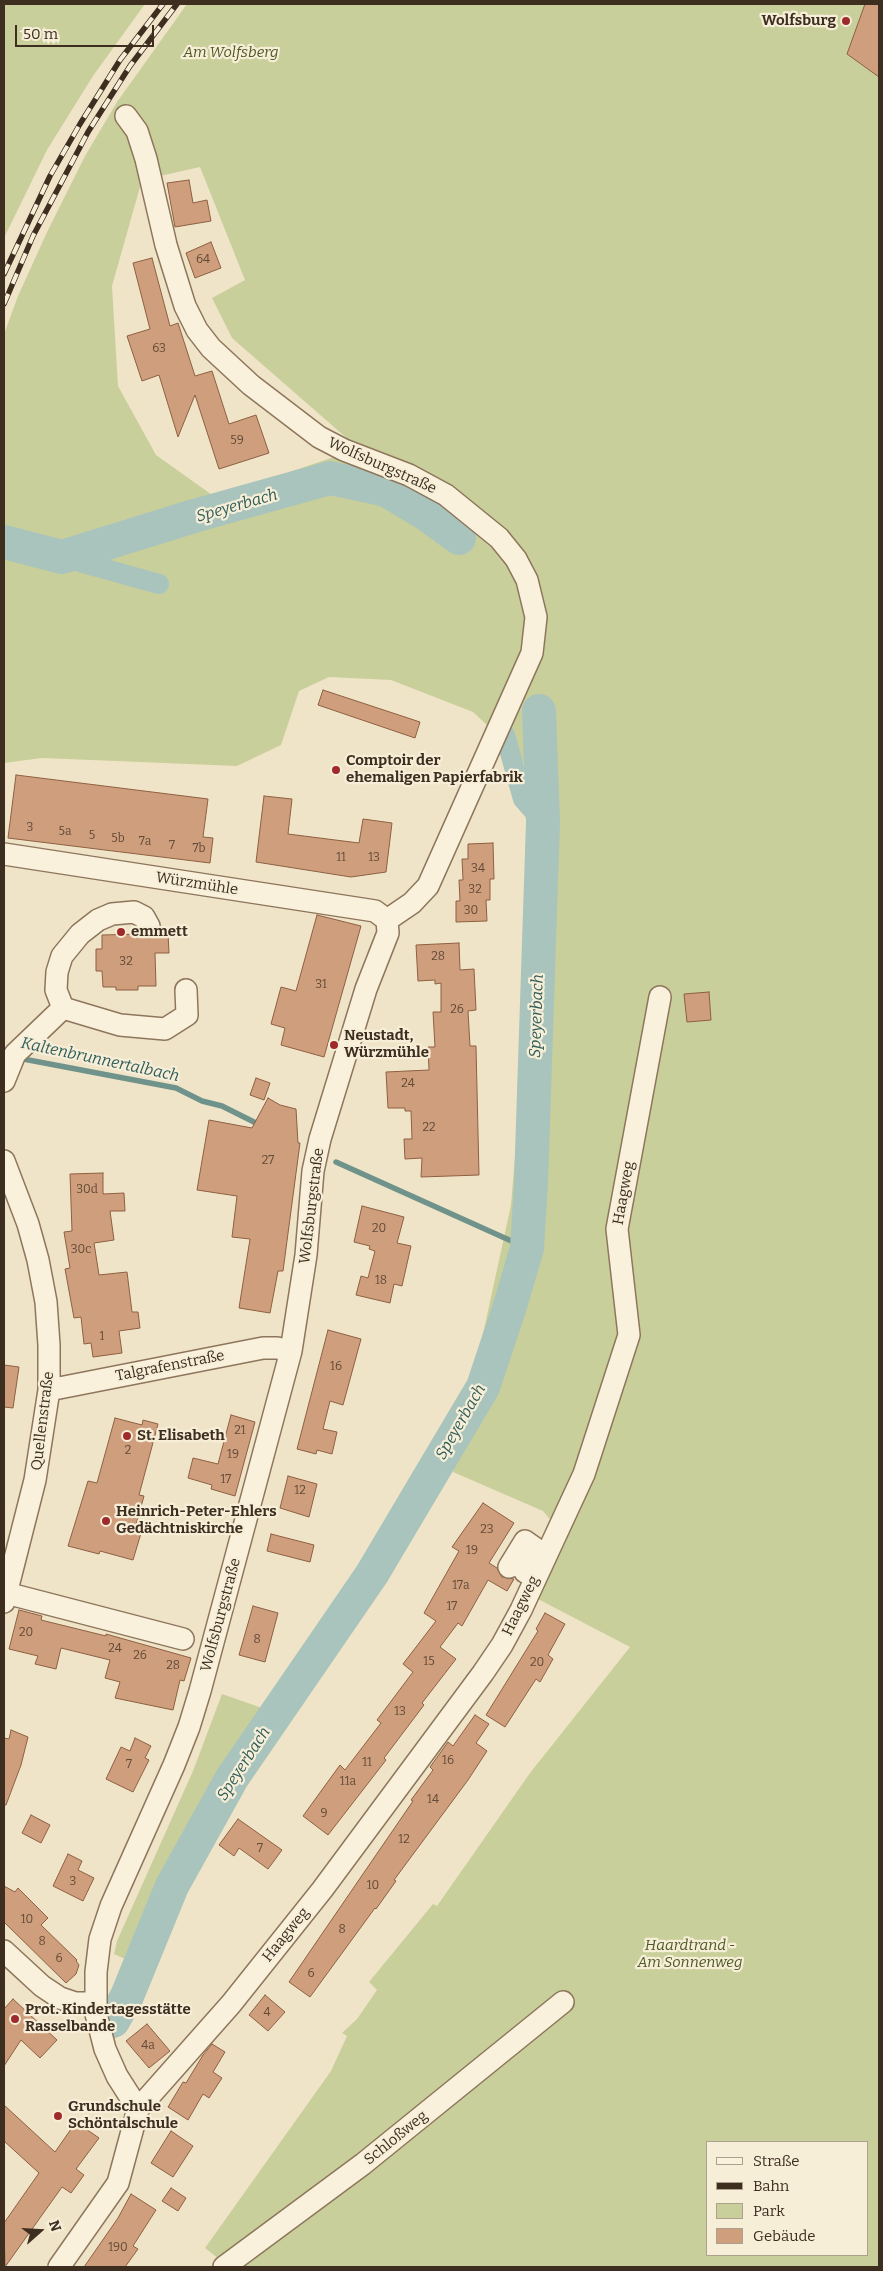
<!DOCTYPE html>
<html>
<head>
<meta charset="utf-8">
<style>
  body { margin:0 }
  #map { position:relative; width:883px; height:2271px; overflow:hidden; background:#f0e4c8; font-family:Bitter,serif }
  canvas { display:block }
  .frame { position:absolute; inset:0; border:5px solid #3d2e20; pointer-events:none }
  .legend { position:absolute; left:706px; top:2141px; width:162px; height:115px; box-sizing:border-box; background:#f7eed8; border:1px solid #ada18e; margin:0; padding:6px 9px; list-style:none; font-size:15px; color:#3d2e20 }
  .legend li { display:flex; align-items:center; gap:10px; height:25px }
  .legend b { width:25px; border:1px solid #ada18e }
  .north { position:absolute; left:15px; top:2206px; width:50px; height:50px; -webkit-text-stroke:4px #f7eed8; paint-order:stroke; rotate:71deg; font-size:14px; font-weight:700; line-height:20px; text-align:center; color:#3d2e20 }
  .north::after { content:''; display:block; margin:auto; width:18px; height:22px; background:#3d2e20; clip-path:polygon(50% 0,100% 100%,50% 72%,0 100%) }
  .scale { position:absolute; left:15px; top:25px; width:139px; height:22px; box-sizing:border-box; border:2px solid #3d2e20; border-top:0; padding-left:6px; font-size:15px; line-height:18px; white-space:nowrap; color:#3d2e20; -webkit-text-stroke:4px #f7eed8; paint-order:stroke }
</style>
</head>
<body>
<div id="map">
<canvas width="883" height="2271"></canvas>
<div class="frame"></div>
<ul class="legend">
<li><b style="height:6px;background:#faf1dc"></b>Straße</li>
<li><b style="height:6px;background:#3d2e20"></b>Bahn</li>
<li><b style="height:14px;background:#c9cf9b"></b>Park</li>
<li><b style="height:14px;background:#cf9f7d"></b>Gebäude</li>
</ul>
<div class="north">N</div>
<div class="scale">50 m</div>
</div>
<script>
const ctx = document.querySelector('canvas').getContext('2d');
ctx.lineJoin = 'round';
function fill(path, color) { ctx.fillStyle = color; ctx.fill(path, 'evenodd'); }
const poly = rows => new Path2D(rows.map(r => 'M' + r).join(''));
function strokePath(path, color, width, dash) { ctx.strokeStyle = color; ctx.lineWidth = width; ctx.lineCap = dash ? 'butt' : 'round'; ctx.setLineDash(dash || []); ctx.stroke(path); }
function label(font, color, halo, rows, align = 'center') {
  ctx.font = font + ' Bitter,serif'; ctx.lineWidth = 4.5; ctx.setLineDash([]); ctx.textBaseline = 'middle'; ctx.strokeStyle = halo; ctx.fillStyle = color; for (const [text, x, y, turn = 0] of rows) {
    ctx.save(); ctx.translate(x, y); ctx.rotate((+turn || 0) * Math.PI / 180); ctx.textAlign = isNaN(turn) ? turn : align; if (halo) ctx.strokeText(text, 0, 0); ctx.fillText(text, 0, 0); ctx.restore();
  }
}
fill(poly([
  [4,4,145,4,93,76,47,150,4,238],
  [187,4,879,4,879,2267,229,2267,205,2248,331,2071,347,2036,342,2033,357,2019,377,1990,369,1982,433,1904,437,1906,530,1773,630,1647,536,1598,567,1539,543,1511,453,1472,511,1205,544,799,519,755,473,712,391,680,329,677,299,691,281,745,237,766,42,758,4,763,4,334,18,296,48,230,85,156,117,102],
  [200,167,245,280,212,298,232,338,350,441,352,451,215,497,156,455,118,386,112,286,142,180],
  [707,2142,867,2142,867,2255,707,2255],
  [222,1694,268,1710,213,1799,165,1884,134,1963,114,1954,117,1941,193,1771]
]), '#c9cf9b');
strokePath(poly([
  [18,1058,176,1088,202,1101,222,1106,260,1125],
  [336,1162,527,1248]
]), '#6f938a', 5.5);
strokePath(poly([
  [62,557,159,584],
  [505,735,523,799,543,822]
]), '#a9c4bc', 20);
strokePath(poly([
  [4,542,62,557,194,516,330,478,386,490,426,514,459,538],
  [113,2021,127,1996,172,1886,232,1778,372,1574,483,1387,510,1306,527,1248,531,1183,543,822,539,711]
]), '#a9c4bc', 34);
const building = poly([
  [865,4,879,4,879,77,847,54,865,4],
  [189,180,193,203,207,200,211,221,175,227,167,183,189,180],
  [211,242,221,268,195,278,186,253,211,242],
  [152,258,170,326,178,323,195,376,212,371,229,424,256,415,269,453,219,469,195,395,178,437,159,375,142,381,127,336,150,329,133,263,152,258],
  [323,690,420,722,415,738,318,705,323,690],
  [16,775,208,799,203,837,213,838,210,863,8,838,16,775],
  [264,796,292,799,288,834,359,843,363,819,392,823,386,872,351,877,256,862,264,796],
  [493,843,494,879,490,879,490,900,486,900,487,921,456,922,456,901,460,901,459,880,463,880,462,859,468,859,468,844,493,843],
  [317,915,361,926,324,1057,281,1045,285,1028,271,1024,281,987,296,991,317,915],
  [140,934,149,938,158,934,168,934,169,953,155,953,156,986,138,986,138,990,116,990,116,987,103,987,102,971,96,971,96,949,102,949,102,935,140,934],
  [459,943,460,970,474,969,476,1010,468,1011,470,1046,476,1046,479,1175,421,1177,422,1158,405,1159,404,1139,412,1139,411,1111,405,1111,405,1108,388,1108,386,1072,429,1070,428,1047,435,1047,433,1012,441,1012,441,983,435,984,435,980,418,981,416,945,459,943],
  [709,992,711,1020,687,1022,684,994,709,992],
  [256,1078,270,1083,264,1100,250,1095,256,1078],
  [268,1098,280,1105,296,1109,298,1143,300,1143,283,1271,278,1271,270,1313,239,1308,250,1239,232,1237,237,1196,197,1190,209,1120,252,1128,268,1098],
  [103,1173,103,1194,124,1193,125,1211,110,1211,114,1240,94,1243,99,1275,127,1272,132,1312,138,1312,140,1328,119,1331,122,1353,93,1357,91,1343,84,1344,81,1317,74,1318,65,1269,70,1268,64,1232,72,1231,70,1174,103,1173],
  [362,1206,404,1217,397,1243,411,1246,402,1286,394,1284,390,1303,356,1295,361,1276,368,1278,375,1251,369,1249,370,1246,354,1242,362,1206],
  [328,1330,361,1339,343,1405,330,1401,323,1429,337,1432,332,1454,317,1450,316,1454,297,1449,328,1330],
  [4,1365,19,1367,13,1408,4,1407,4,1365],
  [231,1415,255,1422,235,1496,211,1489,212,1485,188,1478,193,1458,218,1464,231,1415],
  [115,1418,142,1425,143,1420,158,1424,139,1495,144,1496,135,1528,142,1530,133,1560,100,1551,99,1554,68,1546,88,1481,97,1483,115,1418],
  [288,1476,317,1484,309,1517,280,1508,288,1476],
  [483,1503,514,1523,489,1563,497,1568,502,1577,514,1579,507,1591,488,1580,462,1626,458,1623,440,1647,456,1659,422,1703,424,1705,384,1758,386,1760,328,1835,303,1816,340,1765,345,1770,381,1723,377,1720,413,1672,403,1664,436,1621,424,1613,459,1551,452,1547,483,1503],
  [271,1534,314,1545,310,1562,267,1551,271,1534],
  [253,1606,278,1613,265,1662,239,1655,253,1606],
  [19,1610,42,1616,41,1620,106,1636,106,1634,191,1658,184,1681,180,1680,173,1710,115,1698,120,1682,105,1678,110,1660,61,1648,56,1669,35,1664,38,1656,9,1649,19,1610],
  [545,1613,565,1624,548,1655,553,1659,540,1682,536,1679,505,1727,486,1715,538,1631,536,1629,545,1613],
  [475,1715,489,1724,476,1743,487,1751,468,1780,394,1880,396,1881,376,1909,375,1908,310,1997,289,1982,413,1801,411,1800,433,1770,430,1767,448,1742,453,1746,475,1715],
  [11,1730,28,1737,21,1765,6,1805,4,1805,4,1738,9,1739,11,1730],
  [135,1738,151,1746,145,1758,149,1760,133,1792,106,1779,121,1747,130,1751,135,1738],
  [31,1815,50,1825,41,1843,22,1833,31,1815],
  [238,1819,282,1850,268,1869,239,1848,234,1856,219,1845,238,1819],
  [68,1854,82,1861,78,1870,94,1878,83,1901,53,1886,68,1854],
  [4,1886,15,1892,18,1888,48,1918,41,1925,77,1960,76,1961,79,1965,76,1974,66,1983,4,1922,4,1886],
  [265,1995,285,2012,268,2031,249,2015,265,1995],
  [13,1999,57,2040,40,2058,21,2040,4,2066,4,2009,13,1999],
  [147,2024,170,2051,149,2068,126,2041,147,2024],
  [212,2044,225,2052,213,2072,222,2078,209,2098,203,2094,188,2120,168,2107,183,2082,186,2083,203,2055,212,2044],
  [4,2105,55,2152,76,2122,99,2138,76,2169,84,2175,71,2193,62,2187,5,2267,4,2223,39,2173,4,2141,4,2105],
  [171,2131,193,2146,173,2177,151,2163,171,2131],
  [171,2188,186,2198,178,2211,162,2201,171,2188],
  [131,2194,156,2210,133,2246,138,2249,125,2267,84,2267,118,2218,131,2194]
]);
fill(building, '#cf9f7d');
strokePath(building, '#8d5f41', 1);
const minor = poly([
  [126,116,137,131,146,159,166,245,185,306,197,330,211,348,251,385,319,437,344,450,409,475,446,495,499,538,516,559,527,580,536,617,532,653,428,886,412,903,387,920],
  [4,854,375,911,387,920],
  [63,1008,56,990,57,972,62,956,80,934,98,920,112,914,134,912,144,917,149,926],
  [4,1081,15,1054,63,1008,120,1025,165,1029,187,1015,186,990],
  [4,1161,28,1224,38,1260,46,1302,49,1345,49,1390,35,1480,4,1602],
  [49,1390,263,1348,277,1348,291,1351],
  [509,1567,525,1541,535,1548,525,1572],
  [6,1593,183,1639],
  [4,1951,42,1986,60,1998,75,2003,95,2003],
  [138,2109,117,2076,105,2049,96,2014,96,1972,100,1939,111,1906,174,1765,189,1727,200,1691,291,1351,306,1255,313,1171,320,1139,366,989,388,933,387,920],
  [59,2267,118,2183,138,2109,231,2004,322,1890,483,1673,502,1645,521,1610,584,1474,629,1335,617,1229,660,997],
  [224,2267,363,2164,563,2002]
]);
strokePath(minor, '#8d765c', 24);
strokePath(minor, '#faf1dc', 21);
const rail = poly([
  [4,274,50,176,80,124,120,60,163,4],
  [4,304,33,236,88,132,130,66,177,4]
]);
strokePath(rail, '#3d2e20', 5.5);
strokePath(rail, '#f7eed8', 4, [11]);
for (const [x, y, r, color] of [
  [846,21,5,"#9e2a2b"],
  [336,770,5,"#9e2a2b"],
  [121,932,5,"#9e2a2b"],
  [334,1045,5,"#9e2a2b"],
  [127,1436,5,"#9e2a2b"],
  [106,1521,5,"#9e2a2b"],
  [15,2019,5,"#9e2a2b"],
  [58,2116,5,"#9e2a2b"]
]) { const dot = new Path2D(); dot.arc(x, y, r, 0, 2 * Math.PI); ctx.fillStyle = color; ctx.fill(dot); strokePath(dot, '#f7eed8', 2); }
label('12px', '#624a37', null, [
  ["64",203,260],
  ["63",159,349],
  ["59",237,441],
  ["3",30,828],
  ["5a",65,832],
  ["5",92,836],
  ["5b",118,839],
  ["7a",145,842],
  ["7",172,846],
  ["7b",199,849],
  ["11",341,858],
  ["13",374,858],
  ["34",478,869],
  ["32",475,890],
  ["30",471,911],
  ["28",438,957],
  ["32",126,962],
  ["31",321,985],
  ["26",457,1010],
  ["24",408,1084],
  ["22",429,1128],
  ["27",268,1161],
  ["30d",87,1190],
  ["20",379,1229],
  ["30c",81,1250],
  ["18",381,1281],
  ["1",102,1337],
  ["16",336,1367],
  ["21",240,1431],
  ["2",128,1451],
  ["19",233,1455],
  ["17",226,1480],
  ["12",300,1491],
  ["23",487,1530],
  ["19",472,1551],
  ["17a",461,1586],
  ["17",452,1607],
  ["20",26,1633],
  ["8",257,1640],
  ["24",115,1649],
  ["26",140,1656],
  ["15",429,1662],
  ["20",537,1663],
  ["28",173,1666],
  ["13",400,1712],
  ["16",448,1761],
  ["11",367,1763],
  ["7",129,1765],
  ["11a",348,1782],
  ["14",433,1800],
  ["9",324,1814],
  ["12",404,1840],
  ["7",260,1849],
  ["3",73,1882],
  ["10",373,1886],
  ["10",27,1920],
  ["8",342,1930],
  ["8",42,1942],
  ["6",59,1959],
  ["6",311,1974],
  ["4",267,2013],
  ["4a",148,2046],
  ["190",118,2248]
]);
label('bold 15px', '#3d2e20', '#f7eed8', [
  ["Wolfsburg",836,21,"right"],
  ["Comptoir der",346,761],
  ["ehemaligen Papierfabrik",346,778],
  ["emmett",131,932],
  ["Neustadt,",344,1036],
  ["Würzmühle",344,1053],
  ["St. Elisabeth",137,1436],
  ["Heinrich-Peter-Ehlers",116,1512],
  ["Gedächtniskirche",116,1529],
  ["Prot. Kindertagesstätte",25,2010],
  ["Rasselbande",25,2027],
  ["Grundschule",68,2107],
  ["Schöntalschule",68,2124]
], 'left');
label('italic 15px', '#4d5a26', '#f7eed8', [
  ["Am Wolfsberg",231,53],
  ["Haardtrand -",690,1946],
  ["Am Sonnenweg",690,1963]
]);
label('15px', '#3d2e20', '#f7eed8', [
  ["Wolfsburgstraße",382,466,24],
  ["Würzmühle",197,884,9],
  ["Haagweg",624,1193,-80],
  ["Wolfsburgstraße",312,1206,-83],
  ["Talgrafenstraße",170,1366,-11],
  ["Quellenstraße",43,1421,-83],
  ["Haagweg",521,1606,-64],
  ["Wolfsburgstraße",221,1615,-75],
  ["Haagweg",286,1935,-51],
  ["Schloßweg",396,2138,-39]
]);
label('italic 16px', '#2f5d5a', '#f7eed8', [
  ["Speyerbach",237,506,-16],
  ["Speyerbach",537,1016,-88],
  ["Kaltenbrunnertalbach",100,1060,12],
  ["Speyerbach",461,1422,-60],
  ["Speyerbach",244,1764,-57]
]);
</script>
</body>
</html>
